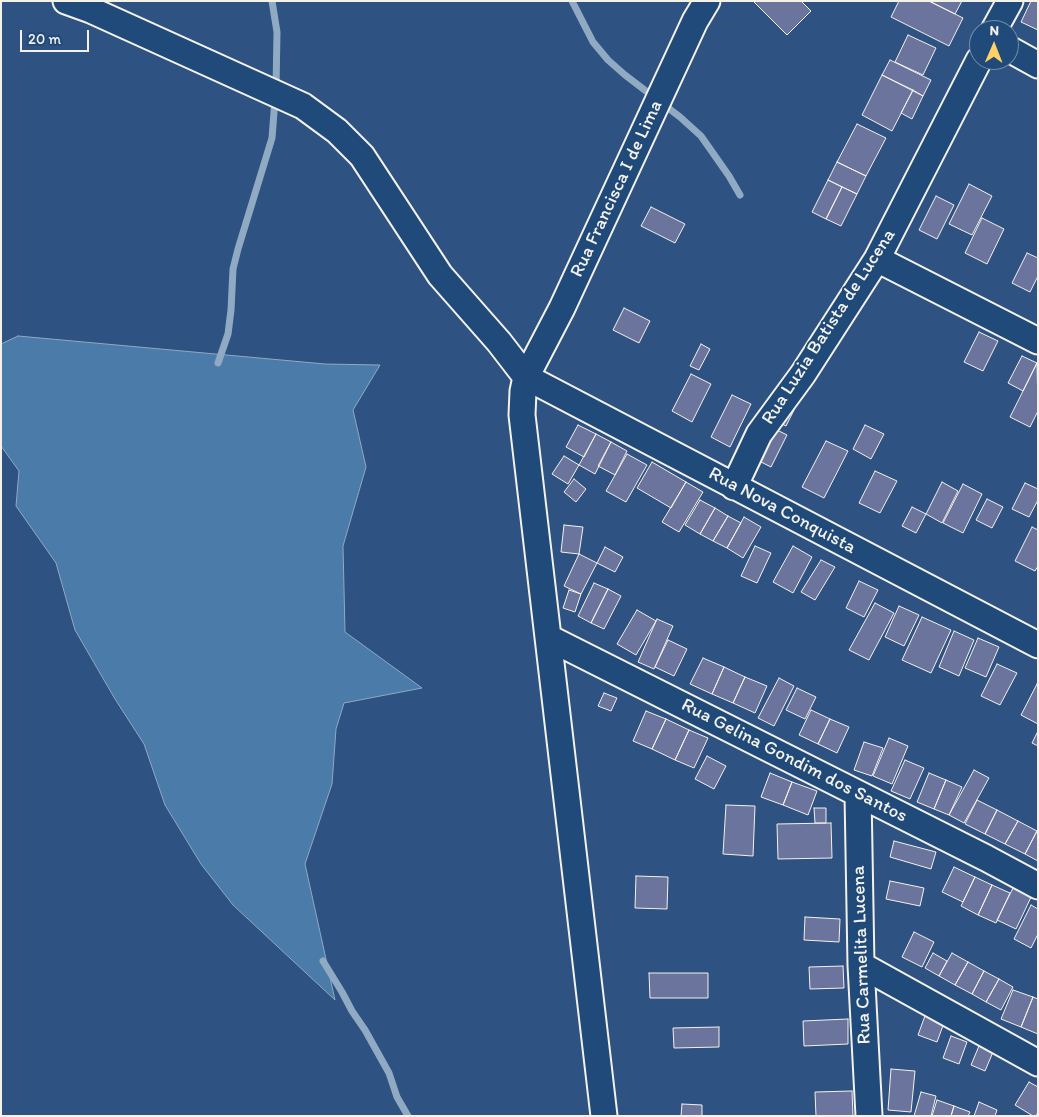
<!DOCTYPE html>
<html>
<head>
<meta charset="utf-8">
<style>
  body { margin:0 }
  #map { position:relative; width:1039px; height:1117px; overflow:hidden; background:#2e5281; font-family:Itim,sans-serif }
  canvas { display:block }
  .frame { position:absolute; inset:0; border:2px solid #f4f1e8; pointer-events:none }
  .north { position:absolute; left:969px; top:20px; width:50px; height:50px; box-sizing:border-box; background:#1f4a7a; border:1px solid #748da6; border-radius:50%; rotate:1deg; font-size:14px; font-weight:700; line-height:20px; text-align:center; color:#f4f1e8 }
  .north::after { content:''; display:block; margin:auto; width:18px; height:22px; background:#ffd166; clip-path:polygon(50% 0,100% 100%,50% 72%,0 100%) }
  .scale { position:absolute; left:20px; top:30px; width:69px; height:22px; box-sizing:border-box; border:2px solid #f4f1e8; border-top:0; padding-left:6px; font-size:15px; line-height:18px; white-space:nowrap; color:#f4f1e8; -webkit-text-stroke:4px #1f4a7a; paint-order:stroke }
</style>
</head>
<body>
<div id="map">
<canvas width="1039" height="1117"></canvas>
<div class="frame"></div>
<div class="north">N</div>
<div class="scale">20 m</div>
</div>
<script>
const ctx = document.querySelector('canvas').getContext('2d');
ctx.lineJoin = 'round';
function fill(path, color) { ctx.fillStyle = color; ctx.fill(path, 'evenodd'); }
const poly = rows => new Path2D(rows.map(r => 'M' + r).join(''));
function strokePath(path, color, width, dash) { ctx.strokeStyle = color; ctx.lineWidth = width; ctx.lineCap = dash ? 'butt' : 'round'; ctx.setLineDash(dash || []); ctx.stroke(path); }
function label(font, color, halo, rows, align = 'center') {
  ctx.font = font + ' Itim,sans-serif'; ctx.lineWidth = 4; ctx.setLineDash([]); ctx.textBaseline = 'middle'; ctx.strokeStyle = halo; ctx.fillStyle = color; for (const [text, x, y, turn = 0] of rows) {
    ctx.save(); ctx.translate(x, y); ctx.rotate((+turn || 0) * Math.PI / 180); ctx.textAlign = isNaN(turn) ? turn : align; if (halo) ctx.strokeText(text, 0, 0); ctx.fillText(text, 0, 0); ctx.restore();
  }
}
const water = poly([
  [18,336,325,364,380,365,353,410,366,467,343,546,345,632,422,688,344,703,336,729,332,784,305,864,335,1000,233,905,201,864,165,805,144,744,115,699,75,630,56,563,16,506,19,471,1,446,1,344,18,336]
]);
fill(water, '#4b7ba8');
strokePath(water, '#8faac2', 1);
strokePath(poly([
  [272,1,277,32,276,89],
  [572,1,593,42,608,60,625,75,680,117,701,136,729,176,740,195],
  [218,363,228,334,231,310,233,269,238,249,272,138,275,99],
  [323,961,342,992,352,1011,365,1030,389,1073,397,1097,408,1116]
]), '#8faac2', 7);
const building = poly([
  [753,1,801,1,811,11,787,35,753,1],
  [899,1,929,1,963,18,949,46,891,17,899,1],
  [929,1,962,1,955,14,929,1],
  [1031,1,1038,1,1038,30,1021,22,1031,1],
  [908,35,936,48,923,75,895,62,908,35],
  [890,60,931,80,923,96,882,75,890,60],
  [882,75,913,90,892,131,862,115,882,75],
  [913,90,923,96,912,119,901,113,913,90],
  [857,124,886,138,866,176,837,162,857,124],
  [837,162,866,176,857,194,828,180,837,162],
  [828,180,842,187,826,219,812,212,828,180],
  [969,184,992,196,972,235,949,224,969,184],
  [842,187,857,194,841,226,826,219,842,187],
  [936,196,954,205,937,239,919,230,936,196],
  [651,207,685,224,675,243,641,226,651,207],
  [982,218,1004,229,987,264,965,253,982,218],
  [1027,253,1038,258,1038,276,1030,292,1012,283,1027,253],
  [624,308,650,321,639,343,613,330,624,308],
  [979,332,998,341,983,371,964,362,979,332],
  [701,344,710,349,699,370,690,366,701,344],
  [1022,356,1037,363,1023,391,1008,383,1022,356],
  [1037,363,1038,411,1030,427,1010,417,1037,363],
  [691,374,711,384,692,422,672,411,691,374],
  [732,395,751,404,730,447,711,437,732,395],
  [786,406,794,410,786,426,778,422,786,406],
  [578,425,596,434,584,457,566,447,578,425],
  [865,425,884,434,871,459,853,449,865,425],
  [771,427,787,435,771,467,755,459,771,427],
  [596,434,611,442,595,474,579,465,596,434],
  [826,441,848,451,824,498,802,487,826,441],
  [611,442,627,451,615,475,598,466,611,442],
  [627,454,647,465,626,502,606,491,627,454],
  [564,456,579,465,568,484,552,474,564,456],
  [652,462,686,482,671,508,637,488,652,462],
  [875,471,897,481,880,513,859,503,875,471],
  [574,479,586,489,576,502,564,492,574,479],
  [686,482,703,492,679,532,662,522,686,482],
  [942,482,958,491,942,523,926,514,942,482],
  [1025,483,1038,489,1038,500,1029,517,1012,509,1025,483],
  [963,484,982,494,963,533,943,523,963,484],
  [987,499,1003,507,992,528,976,520,987,499],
  [700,500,715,508,700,534,685,525,700,500],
  [912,507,926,514,916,533,902,526,912,507],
  [715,508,728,516,713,541,700,534,715,508],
  [728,516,741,523,727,548,713,541,728,516],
  [744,517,761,527,743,558,727,548,744,517],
  [564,525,583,527,579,554,561,552,564,525],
  [1032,527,1038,530,1038,566,1035,571,1015,561,1032,527],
  [755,546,771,553,757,583,741,576,755,546],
  [793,546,812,557,793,593,773,582,793,546],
  [605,547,623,557,615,572,597,563,605,547],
  [579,554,597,563,581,594,564,586,579,554],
  [821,560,835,567,815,600,801,592,821,560],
  [859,581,878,590,864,617,846,608,859,581],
  [594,583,608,589,591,623,578,616,594,583],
  [608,589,621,596,604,629,591,623,608,589],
  [569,590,581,594,575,612,563,608,569,590],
  [875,603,894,613,869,660,849,650,875,603],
  [899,606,919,615,904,646,885,637,899,606],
  [637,610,656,621,636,655,617,644,637,610],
  [922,617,951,630,931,673,902,660,922,617],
  [657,619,673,626,654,669,638,662,657,619],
  [954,631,974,640,959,676,939,667,954,631],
  [978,638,999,647,986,677,965,668,978,638],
  [668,640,687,649,674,676,655,667,668,640],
  [703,658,724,667,712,694,690,684,703,658],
  [997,664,1017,673,1000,705,981,696,997,664],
  [724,667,745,677,733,703,712,694,724,667],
  [745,677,767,686,755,713,733,703,745,677],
  [779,678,794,686,774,726,758,718,779,678],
  [1037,684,1038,685,1038,724,1021,715,1037,684],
  [797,688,816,697,805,719,786,710,797,688],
  [604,693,617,698,611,711,598,706,604,693],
  [811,710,830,719,818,744,799,735,811,710],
  [646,711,666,719,652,749,633,741,646,711],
  [666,719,689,730,675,760,652,749,666,719],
  [830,719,849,727,837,753,818,744,830,719],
  [689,730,708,738,694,768,675,760,689,730],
  [1038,731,1038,746,1032,743,1038,731],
  [889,738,908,746,892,784,873,776,889,738],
  [864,742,883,748,872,776,854,770,864,742],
  [707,756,726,766,714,789,695,779,707,756],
  [905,760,924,768,910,799,891,791,905,760],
  [974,770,989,778,964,823,949,815,974,770],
  [770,773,792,782,783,805,761,797,770,773],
  [929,773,946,780,934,809,917,802,929,773],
  [946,780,962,787,949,815,934,809,946,780],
  [792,782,817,791,808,815,783,805,792,782],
  [977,800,997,810,985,834,965,824,977,800],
  [726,805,755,806,753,856,723,854,726,805],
  [814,808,826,808,826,823,815,823,814,808],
  [997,810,1018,821,1005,844,985,834,997,810],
  [1018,821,1037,831,1025,854,1005,844,1018,821],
  [831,823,832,858,778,859,777,824,831,823],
  [1037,831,1038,831,1038,861,1025,854,1037,831],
  [894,841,936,852,931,869,890,857,894,841],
  [954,867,975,877,963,902,942,892,954,867],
  [636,876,668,877,667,909,635,908,636,876],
  [975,877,992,885,978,915,961,906,975,877],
  [890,881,924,888,920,906,886,899,890,881],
  [1015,884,1033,893,1016,929,997,920,1015,884],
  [992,885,1010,893,996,923,978,915,992,885],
  [1031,905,1038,909,1038,934,1031,948,1014,939,1031,905],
  [805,917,840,919,839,942,804,940,805,917],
  [914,932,934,942,922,967,902,957,914,932],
  [933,953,947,961,939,976,925,968,933,953],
  [952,953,968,962,955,985,939,976,952,953],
  [968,962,984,971,972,994,955,985,968,962],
  [843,966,844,988,810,989,809,967,843,966],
  [984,971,999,979,986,1002,972,994,984,971],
  [649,973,708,973,708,998,650,998,649,973],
  [999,979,1013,987,1001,1010,986,1002,999,979],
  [1013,990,1033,997,1021,1027,1001,1019,1013,990],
  [1033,997,1038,999,1038,1034,1021,1027,1033,997],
  [926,1013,945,1020,937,1042,918,1035,926,1013],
  [848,1019,848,1044,804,1046,803,1021,848,1019],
  [719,1027,719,1047,674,1048,673,1028,719,1027],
  [951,1036,967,1042,959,1064,943,1058,951,1036],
  [979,1046,993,1052,985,1071,971,1065,979,1046],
  [891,1069,915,1071,911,1112,888,1110,891,1069],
  [1029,1082,1038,1087,1038,1112,1036,1116,1033,1116,1015,1105,1029,1082],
  [852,1091,853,1116,816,1116,815,1092,852,1091],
  [921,1092,936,1096,931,1116,914,1116,921,1092],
  [937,1100,954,1106,951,1116,932,1116,937,1100],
  [979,1102,997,1110,995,1116,974,1116,979,1102],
  [682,1104,702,1105,702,1116,681,1116,682,1104],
  [954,1106,970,1112,968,1116,951,1116,954,1106]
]);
fill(building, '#6b749d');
strokePath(building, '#f4f1e8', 1);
const street = poly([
  [66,1,91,10,303,106,337,131,362,156,440,275,499,342,526,377,1038,645],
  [994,30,1010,1],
  [1009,49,1038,65],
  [877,259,1038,341],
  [734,487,759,434,803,374,877,259,979,60],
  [549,638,986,858,1038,886],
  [858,794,861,965,869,1116],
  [861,965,1038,1063],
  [604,1116,522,415,523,391,526,377,562,308,695,21,707,1]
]);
strokePath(street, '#f4f1e8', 29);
strokePath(street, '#1f4a7a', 25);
label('19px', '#f4f1e8', '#1f4a7a', [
  ["Rua Francisca I de Lima",617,189,-65],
  ["Rua Luzia Batista de Lucena",829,327,-57],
  ["Rua Nova Conquista",782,511,28],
  ["Rua Gelina Gondim dos Santos",794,761,27],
  ["Rua Carmelita Lucena",862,955,-92]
]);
</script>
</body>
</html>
